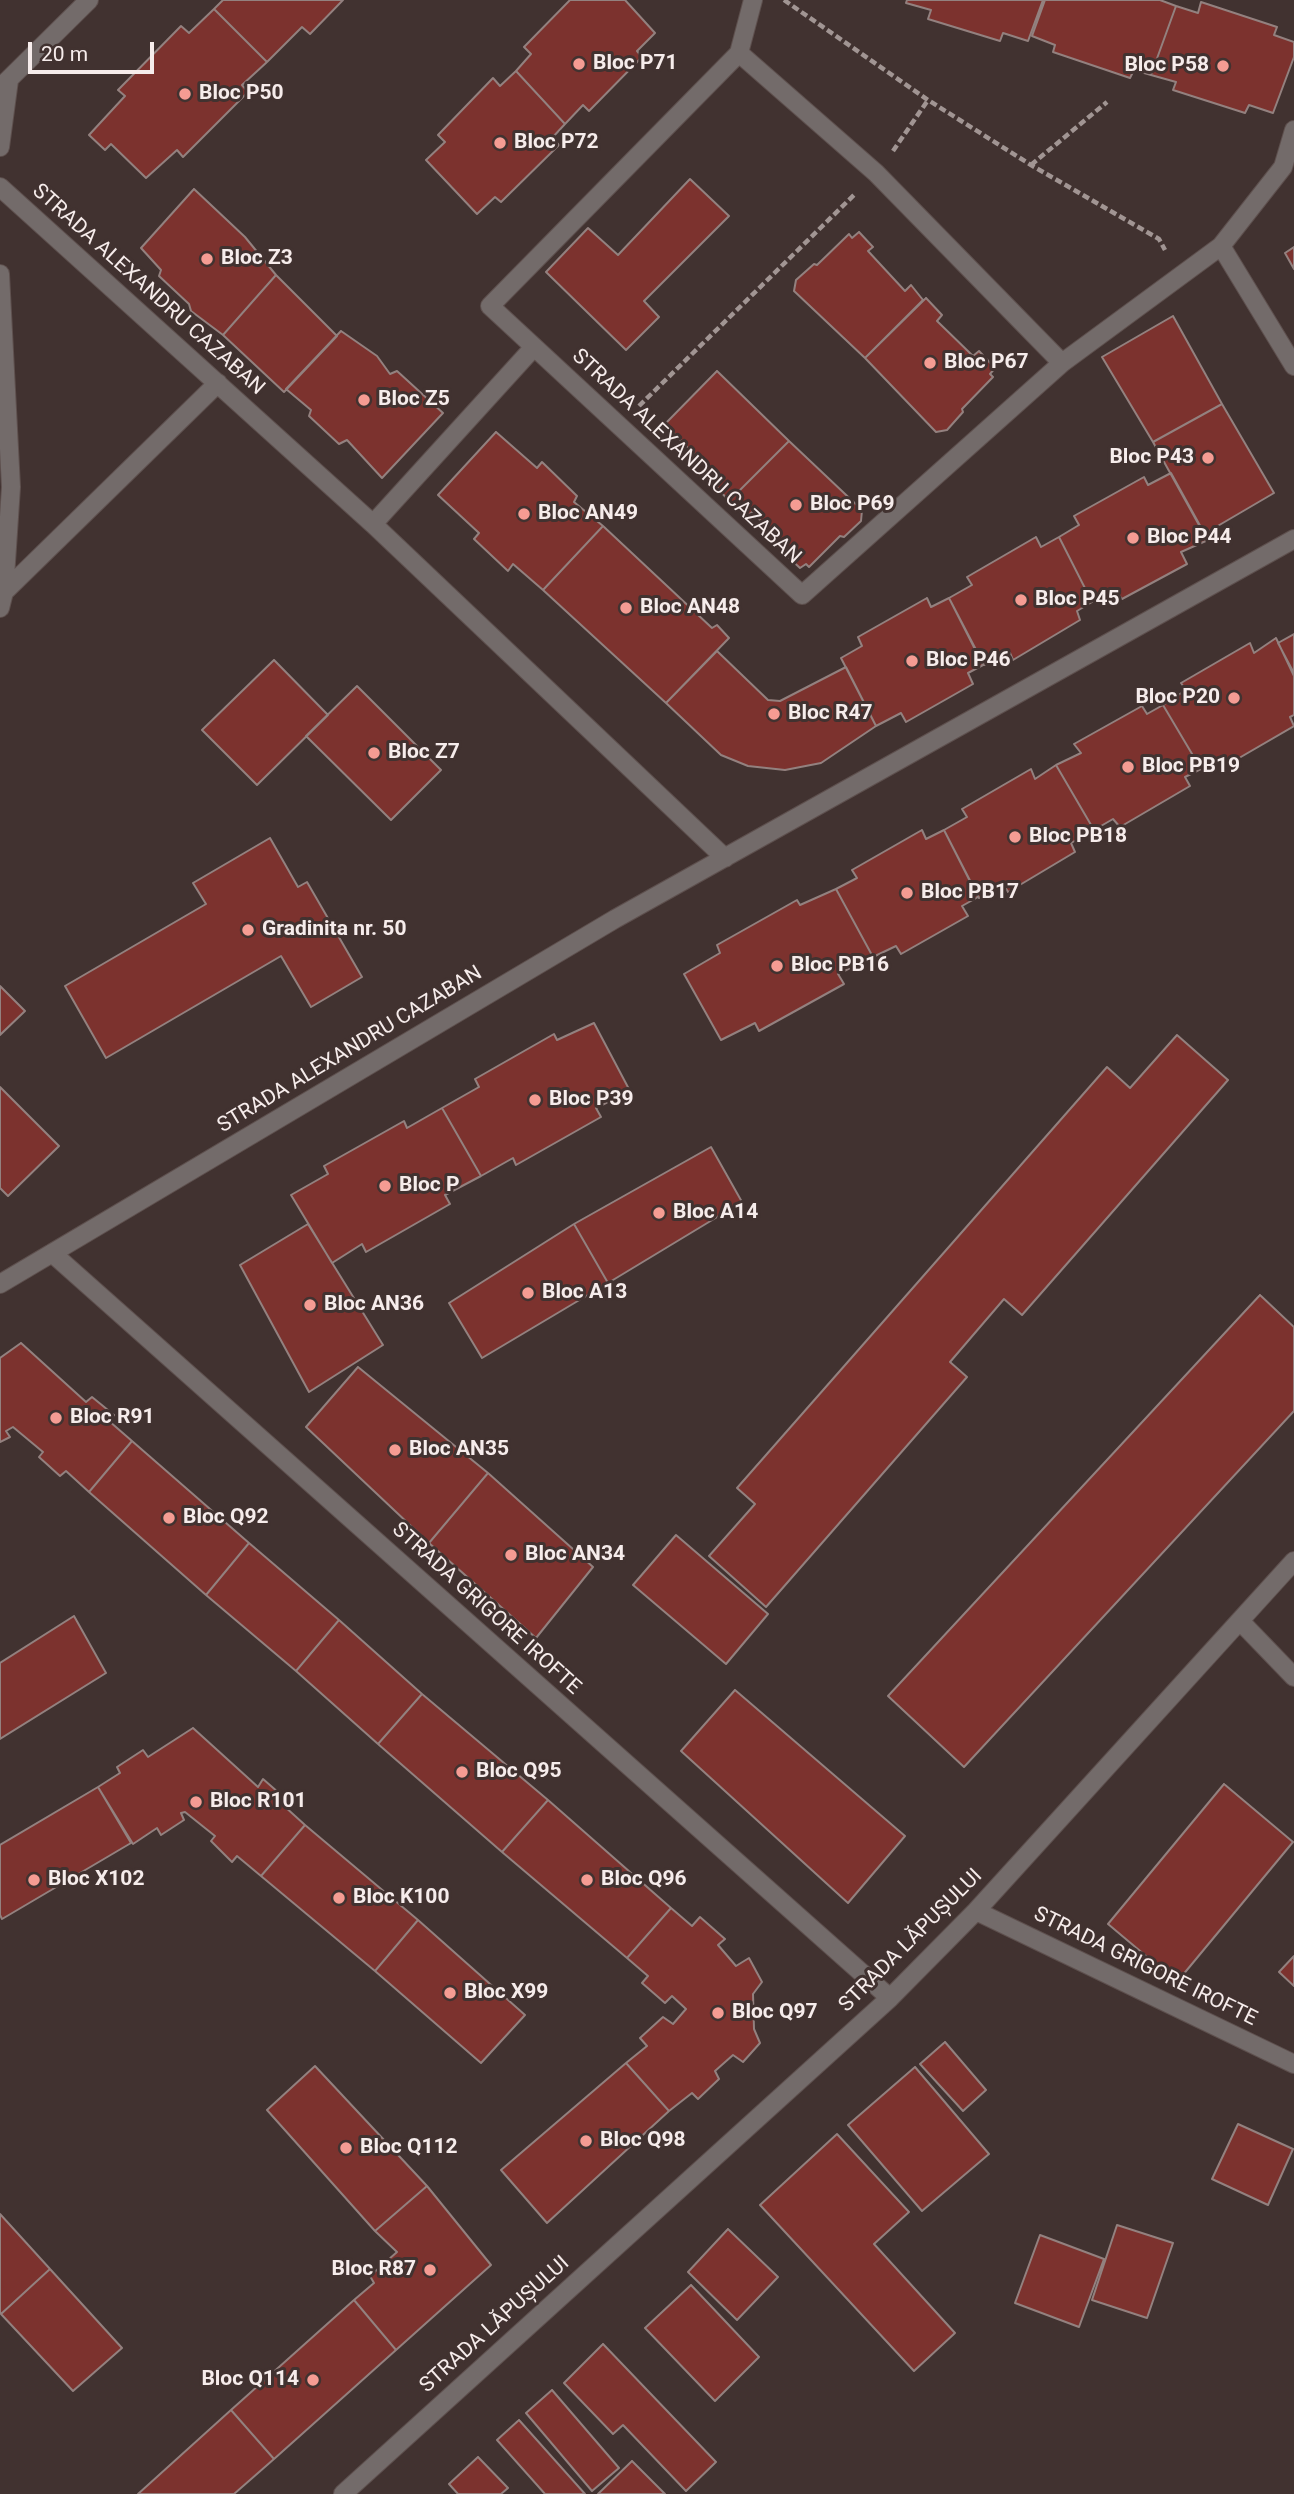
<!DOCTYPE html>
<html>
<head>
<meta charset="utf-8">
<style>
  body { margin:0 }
  #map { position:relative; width:1294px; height:2494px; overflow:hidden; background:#413230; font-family:Roboto,sans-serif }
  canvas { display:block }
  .scale { position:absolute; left:28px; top:42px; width:126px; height:32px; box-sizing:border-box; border:4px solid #f6eceb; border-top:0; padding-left:9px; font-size:21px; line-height:24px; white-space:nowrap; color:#f6eceb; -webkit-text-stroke:5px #413230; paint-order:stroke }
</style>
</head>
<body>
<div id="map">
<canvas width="1294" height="2494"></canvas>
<div class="scale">20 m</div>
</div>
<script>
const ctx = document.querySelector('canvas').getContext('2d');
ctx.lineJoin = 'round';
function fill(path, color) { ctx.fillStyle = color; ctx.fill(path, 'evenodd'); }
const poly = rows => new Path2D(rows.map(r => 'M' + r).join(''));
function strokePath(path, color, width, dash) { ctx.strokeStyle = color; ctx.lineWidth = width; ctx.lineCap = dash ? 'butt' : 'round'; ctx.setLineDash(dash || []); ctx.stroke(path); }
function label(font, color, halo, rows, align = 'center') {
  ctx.font = font + ' Roboto,sans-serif'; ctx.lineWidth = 6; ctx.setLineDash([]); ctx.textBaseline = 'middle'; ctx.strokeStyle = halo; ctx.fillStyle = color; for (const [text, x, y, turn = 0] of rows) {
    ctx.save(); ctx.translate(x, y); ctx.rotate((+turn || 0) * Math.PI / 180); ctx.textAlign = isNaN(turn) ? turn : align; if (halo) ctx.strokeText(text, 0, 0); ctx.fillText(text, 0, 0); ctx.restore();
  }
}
const building = poly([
  [223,0,343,0,310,34,302,27,267,62,214,9,223,0],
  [570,0,625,0,655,33,637,51,642,57,589,111,583,105,565,124,516,71,531,54,524,47,570,0],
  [907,0,1043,0,1028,41,1003,33,1000,41,928,19,931,10,906,3,907,0],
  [1045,0,1160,0,1176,6,1151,75,1134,70,1130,78,1053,52,1055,45,1032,36,1045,0],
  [1201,2,1277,27,1274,35,1294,42,1294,57,1273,113,1249,105,1245,113,1173,90,1176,82,1151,75,1176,6,1198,13,1201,2],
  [214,9,267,62,242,85,248,92,183,157,177,150,146,178,111,144,105,150,89,135,125,96,118,90,181,26,189,33,214,9],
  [516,71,565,124,552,138,559,145,501,202,495,197,477,214,426,160,445,142,438,135,493,78,500,86,516,71],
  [690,179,729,216,644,301,659,317,626,350,546,272,588,228,618,255,690,179],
  [194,189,245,237,276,275,223,335,191,311,189,304,159,276,161,270,141,248,194,189],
  [859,232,873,247,868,251,905,291,911,285,923,300,865,358,794,291,796,280,814,264,817,265,849,234,852,238,859,232],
  [1294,247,1294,269,1285,253,1294,247],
  [276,275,337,336,284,392,223,335,276,275],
  [926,298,942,315,937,321,973,356,979,351,995,368,990,374,993,377,962,409,963,412,947,430,936,432,865,358,926,298],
  [1173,316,1222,404,1153,442,1102,357,1173,316],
  [341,331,377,356,390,374,397,371,443,413,382,478,347,440,339,444,309,416,311,410,286,389,341,331],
  [717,371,789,441,729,501,714,484,719,480,665,424,717,371],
  [1222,404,1274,493,1204,534,1153,442,1222,404],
  [496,432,537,468,542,462,577,496,574,502,603,526,543,590,513,564,508,571,474,539,479,533,438,495,496,432],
  [789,441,862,510,861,521,844,537,840,536,809,567,806,564,800,568,783,552,787,547,752,512,746,517,729,501,789,441],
  [1171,473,1208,540,1181,552,1187,564,1122,599,1114,589,1092,602,1059,537,1079,525,1074,516,1144,477,1148,485,1171,473],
  [603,526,712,628,717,625,729,638,666,703,543,590,603,526],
  [1036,537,1041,547,1059,537,1092,602,1077,611,1080,620,1013,660,1010,653,984,665,949,598,972,585,967,577,1036,537],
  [927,598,931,607,949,598,983,665,968,673,973,684,906,722,901,713,876,726,841,658,862,646,858,637,927,598],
  [1294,634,1294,673,1278,643,1294,634],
  [1276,638,1294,676,1294,715,1290,717,1294,726,1227,765,1223,759,1201,769,1163,705,1186,690,1181,683,1250,643,1254,653,1276,638],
  [717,651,768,700,780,701,846,667,876,726,821,763,785,770,748,766,721,755,666,703,717,651],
  [274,660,328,715,257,785,202,730,274,660],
  [357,686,441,770,391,820,306,736,357,686],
  [1163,705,1201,769,1185,777,1190,786,1120,827,1113,819,1094,830,1056,765,1081,753,1074,744,1142,706,1147,714,1163,705],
  [1056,765,1094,830,1071,843,1075,852,1008,892,1004,885,979,898,944,830,967,817,962,809,1031,769,1035,779,1056,765],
  [922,830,926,839,944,830,978,897,962,906,968,916,901,954,896,946,873,957,836,889,857,878,852,870,922,830],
  [270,838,298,887,307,882,362,977,311,1007,281,956,106,1058,65,986,206,904,193,883,270,838],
  [836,889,873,957,838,974,844,984,759,1031,755,1023,721,1040,684,974,720,953,717,945,797,900,800,905,836,889],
  [0,986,25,1011,0,1035,0,986],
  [594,1023,630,1091,596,1108,601,1117,516,1165,513,1158,481,1176,442,1108,479,1087,475,1079,554,1034,557,1040,594,1023],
  [1177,1035,1228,1080,1022,1315,1004,1299,950,1362,967,1377,766,1607,709,1556,755,1504,737,1488,1107,1067,1130,1088,1177,1035],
  [0,1087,59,1146,8,1196,0,1188,0,1087],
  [442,1108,481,1176,445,1195,450,1204,366,1252,362,1244,332,1263,291,1195,328,1174,324,1166,404,1121,407,1128,442,1108],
  [711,1147,742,1202,608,1283,574,1224,711,1147],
  [308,1224,383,1345,309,1392,240,1265,308,1224],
  [574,1224,608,1283,482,1358,449,1303,574,1224],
  [1260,1295,1294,1327,1294,1411,964,1767,888,1696,1260,1295],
  [21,1343,86,1402,92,1397,114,1415,109,1421,132,1441,89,1492,66,1471,60,1476,39,1457,43,1452,13,1427,6,1431,10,1437,0,1442,0,1358,21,1343],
  [358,1367,488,1473,429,1543,306,1427,358,1367],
  [132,1441,249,1543,206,1595,89,1492,132,1441],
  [488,1473,593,1567,536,1638,429,1543,488,1473],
  [676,1535,768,1614,726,1664,633,1585,676,1535],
  [249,1543,339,1620,296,1671,206,1595,249,1543],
  [74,1616,106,1673,0,1739,0,1663,74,1616],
  [339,1620,422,1694,378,1744,296,1671,339,1620],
  [735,1690,905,1836,848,1903,681,1751,735,1690],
  [422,1694,548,1800,502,1852,378,1744,422,1694],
  [193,1728,258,1787,263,1779,287,1800,283,1805,305,1825,261,1876,237,1856,232,1862,211,1841,215,1836,185,1812,181,1813,184,1820,161,1835,157,1828,133,1844,98,1787,120,1773,117,1767,143,1750,148,1757,193,1728],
  [1224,1784,1293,1842,1177,1982,1108,1924,1224,1784],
  [98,1787,131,1843,2,1919,0,1915,0,1845,98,1787],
  [548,1800,671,1908,627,1958,502,1852,548,1800],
  [305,1825,418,1920,375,1971,261,1876,305,1825],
  [671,1908,692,1926,700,1917,725,1939,718,1945,736,1966,749,1958,762,1982,753,1994,754,2029,760,2043,743,2062,733,2055,715,2071,719,2079,698,2099,692,2093,669,2111,626,2063,647,2046,640,2038,663,2017,673,2024,686,2009,672,1996,665,2003,642,1983,648,1976,627,1958,671,1908],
  [418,1920,525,2015,481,2063,375,1971,418,1920],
  [1294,1956,1294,1986,1279,1972,1294,1956],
  [945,2042,986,2090,963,2111,920,2064,945,2042],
  [626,2063,669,2111,547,2223,501,2170,626,2063],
  [315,2066,427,2186,375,2231,267,2110,315,2066],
  [915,2067,989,2154,922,2211,848,2125,915,2067],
  [1238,2124,1293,2149,1268,2205,1212,2179,1238,2124],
  [837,2134,909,2212,874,2244,955,2333,914,2371,760,2205,837,2134],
  [427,2186,491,2265,396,2350,354,2300,374,2283,370,2276,397,2252,375,2231,427,2186],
  [0,2214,50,2269,1,2314,0,2312,0,2214],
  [1117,2225,1173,2243,1147,2318,1092,2300,1117,2225],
  [728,2229,778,2277,737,2320,688,2272,728,2229],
  [1040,2235,1104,2259,1079,2327,1015,2303,1040,2235],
  [50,2269,122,2348,73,2391,1,2314,50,2269],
  [691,2285,759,2357,715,2401,645,2328,691,2285],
  [354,2300,396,2350,274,2459,231,2410,354,2300],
  [603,2344,716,2462,686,2491,623,2425,613,2434,564,2383,603,2344],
  [552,2390,619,2468,592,2491,526,2413,552,2390],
  [231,2410,274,2459,234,2494,138,2494,231,2410],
  [519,2420,585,2494,545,2494,497,2440,519,2420],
  [478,2457,508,2488,501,2494,458,2494,449,2484,478,2457],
  [632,2461,665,2494,598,2494,632,2461]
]);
fill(building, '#7c322e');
strokePath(building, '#93817f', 2);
const minor = poly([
  [753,0,739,53,490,306,802,595,1062,363,1221,246,1283,167,1294,130],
  [739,53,876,173,1062,363],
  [0,88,89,0],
  [0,147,9,80],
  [0,187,373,524,725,858],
  [1221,246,1294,366],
  [0,274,11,487,4,592,0,608],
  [373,524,534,347],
  [4,592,218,383],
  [52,1253,890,1998],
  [0,1284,615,919,1294,539],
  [1240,1621,1294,1677],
  [976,1911,1294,2064],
  [343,2494,890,1998,976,1911,1294,1561]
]);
strokePath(minor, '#5e504e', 20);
strokePath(poly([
  [784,0,928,100,1031,165,1159,239,1165,250],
  [893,151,928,100],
  [1031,165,1107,102],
  [639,406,855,194]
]), '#a19593', 4.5, [7, 3.5]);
strokePath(minor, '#736b6a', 18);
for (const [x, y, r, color] of [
  [579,64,7,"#f59c93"],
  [1223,66,7,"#f59c93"],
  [185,94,7,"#f59c93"],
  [500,143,7,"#f59c93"],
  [207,259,7,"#f59c93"],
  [930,363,7,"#f59c93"],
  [364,400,7,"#f59c93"],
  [1208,458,7,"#f59c93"],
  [796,505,7,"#f59c93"],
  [524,514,7,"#f59c93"],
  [1133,538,7,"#f59c93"],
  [1021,600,7,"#f59c93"],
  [626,608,7,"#f59c93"],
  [912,661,7,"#f59c93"],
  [1234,698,7,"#f59c93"],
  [774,714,7,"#f59c93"],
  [374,753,7,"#f59c93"],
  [1128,767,7,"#f59c93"],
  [1015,837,7,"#f59c93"],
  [907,893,7,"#f59c93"],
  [248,930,7,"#f59c93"],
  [777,966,7,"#f59c93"],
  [535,1100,7,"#f59c93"],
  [385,1186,7,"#f59c93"],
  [659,1213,7,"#f59c93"],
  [528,1293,7,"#f59c93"],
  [310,1305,7,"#f59c93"],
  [56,1418,7,"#f59c93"],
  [395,1450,7,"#f59c93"],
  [169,1518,7,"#f59c93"],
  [511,1555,7,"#f59c93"],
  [462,1772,7,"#f59c93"],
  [196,1802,7,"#f59c93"],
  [34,1880,7,"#f59c93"],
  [587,1880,7,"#f59c93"],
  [339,1898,7,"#f59c93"],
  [450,1993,7,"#f59c93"],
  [718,2013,7,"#f59c93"],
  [586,2141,7,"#f59c93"],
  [346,2148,7,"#f59c93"],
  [430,2270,7,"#f59c93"],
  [313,2380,7,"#f59c93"]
]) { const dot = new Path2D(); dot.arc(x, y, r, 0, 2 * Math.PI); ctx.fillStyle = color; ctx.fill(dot); strokePath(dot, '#413230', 2.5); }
label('bold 21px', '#f6eceb', '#413230', [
  ["Bloc P71",593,64],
  ["Bloc P58",1209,66,"right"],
  ["Bloc P50",199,94],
  ["Bloc P72",514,143],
  ["Bloc Z3",221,259],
  ["Bloc P67",944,363],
  ["Bloc Z5",378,400],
  ["Bloc P43",1194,458,"right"],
  ["Bloc P69",810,505],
  ["Bloc AN49",538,514],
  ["Bloc P44",1147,538],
  ["Bloc P45",1035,600],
  ["Bloc AN48",640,608],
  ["Bloc P46",926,661],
  ["Bloc P20",1220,698,"right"],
  ["Bloc R47",788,714],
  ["Bloc Z7",388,753],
  ["Bloc PB19",1142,767],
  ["Bloc PB18",1029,837],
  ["Bloc PB17",921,893],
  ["Gradinita nr. 50",262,930],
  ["Bloc PB16",791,966],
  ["Bloc P39",549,1100],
  ["Bloc P",399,1186],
  ["Bloc A14",673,1213],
  ["Bloc A13",542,1293],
  ["Bloc AN36",324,1305],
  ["Bloc R91",70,1418],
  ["Bloc AN35",409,1450],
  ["Bloc Q92",183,1518],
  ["Bloc AN34",525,1555],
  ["Bloc Q95",476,1772],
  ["Bloc R101",210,1802],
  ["Bloc X102",48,1880],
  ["Bloc Q96",601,1880],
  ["Bloc K100",353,1898],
  ["Bloc X99",464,1993],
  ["Bloc Q97",732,2013],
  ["Bloc Q98",600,2141],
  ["Bloc Q112",360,2148],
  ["Bloc R87",416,2270,"right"],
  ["Bloc Q114",299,2380,"right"]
], 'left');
label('21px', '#f6eceb', '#413230', [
  ["STRADA ALEXANDRU CAZABAN",148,290,42],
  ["STRADA ALEXANDRU CAZABAN",686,457,43],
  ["STRADA ALEXANDRU CAZABAN",350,1050,-31],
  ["STRADA GRIGORE IROFTE",486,1609,42],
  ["STRADA LĂPUȘULUI",911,1941,-45],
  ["STRADA GRIGORE IROFTE",1145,1967,26],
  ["STRADA LĂPUȘULUI",495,2325,-42]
]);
</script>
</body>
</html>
